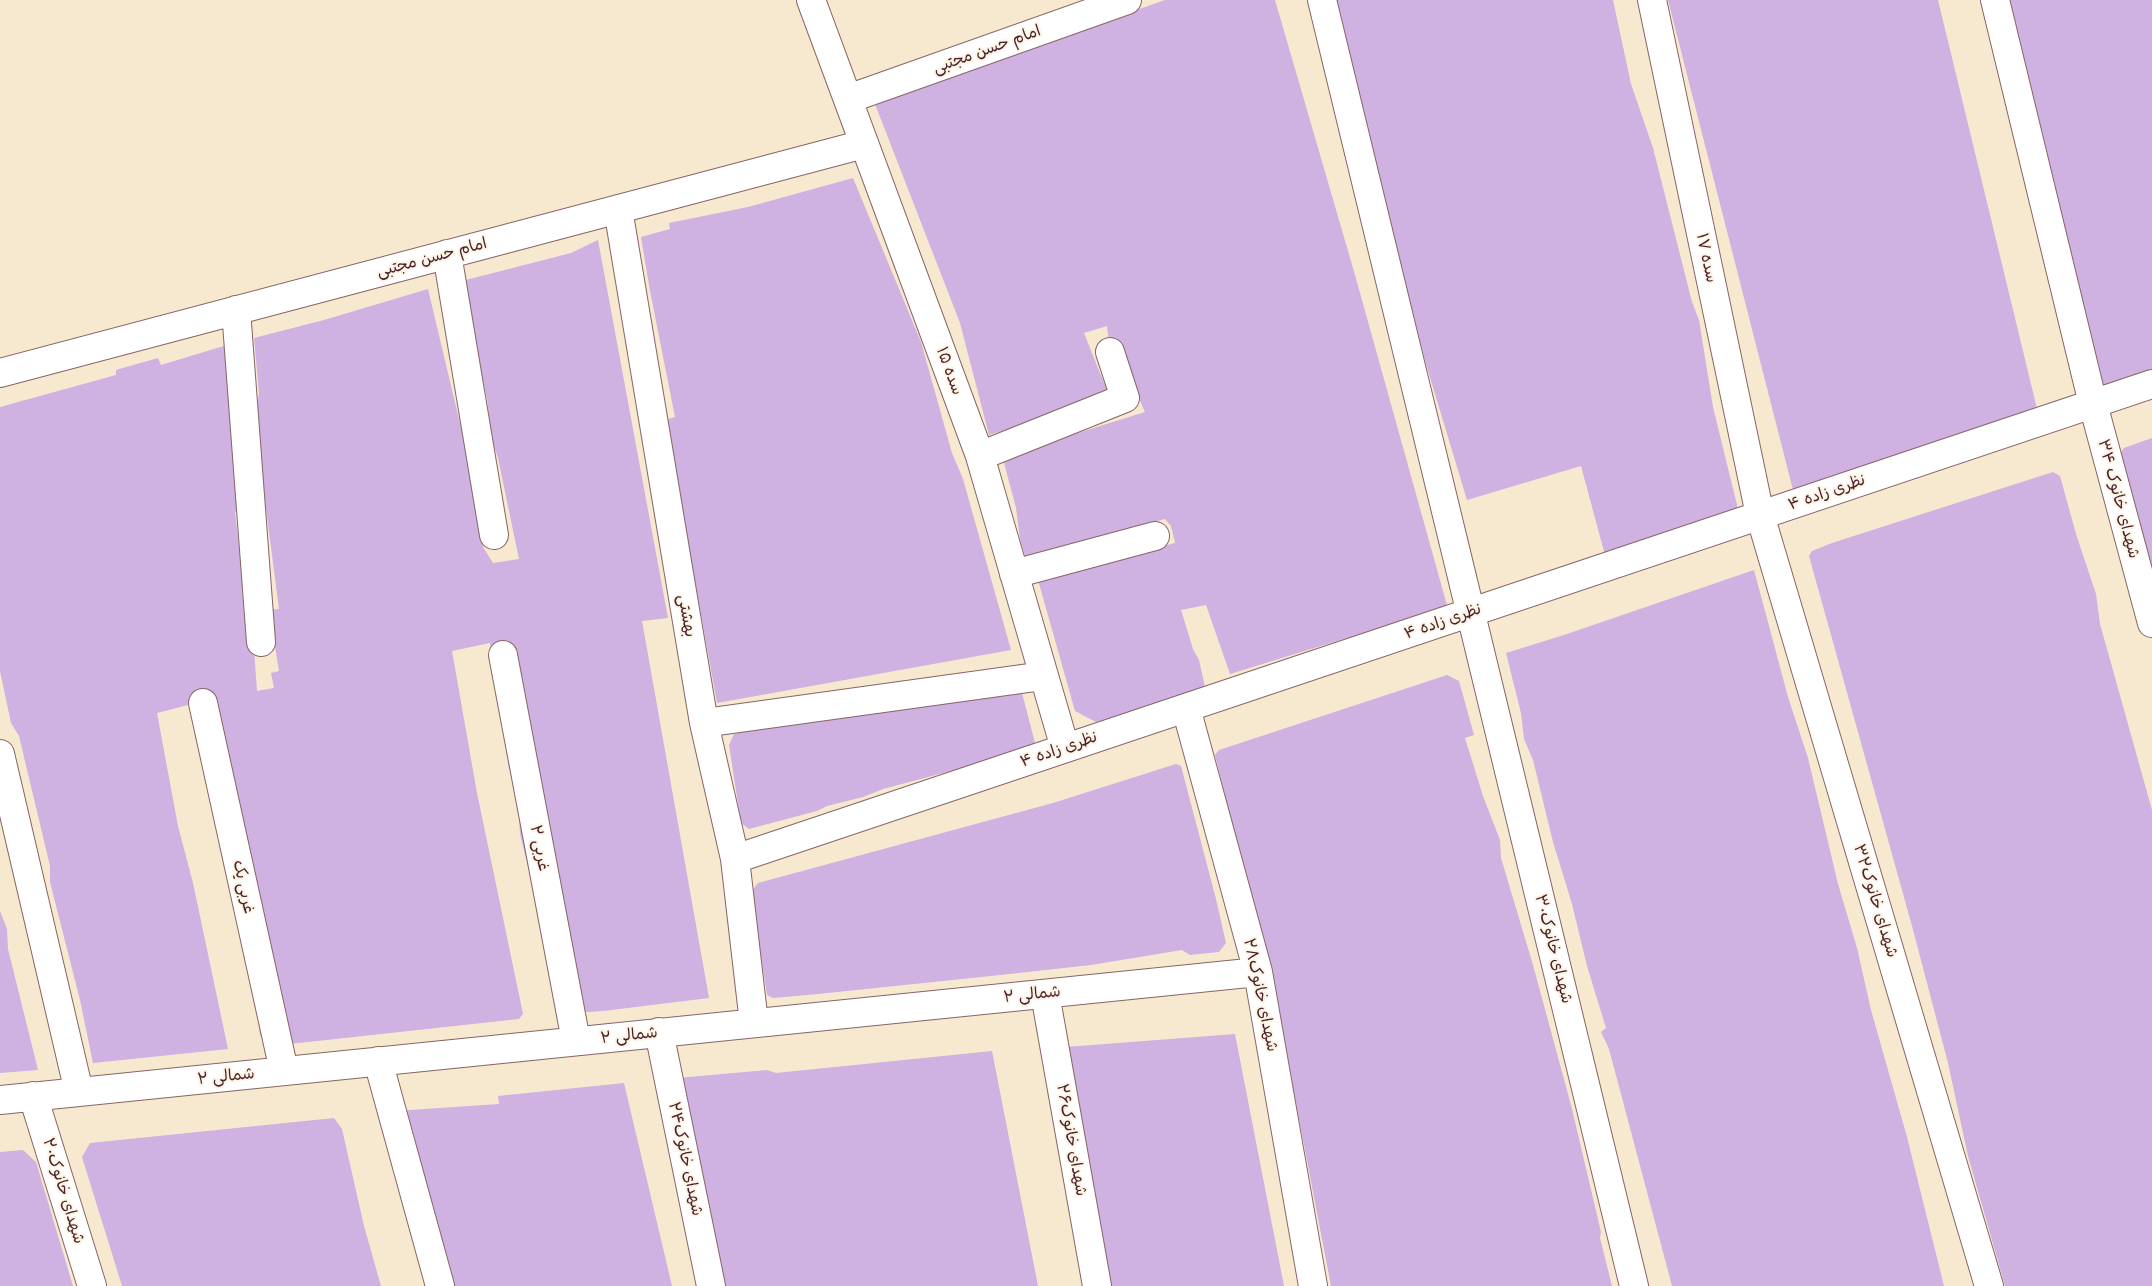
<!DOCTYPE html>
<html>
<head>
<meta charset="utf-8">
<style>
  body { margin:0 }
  canvas { display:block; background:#f7e8d0 }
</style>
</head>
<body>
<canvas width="2152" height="1286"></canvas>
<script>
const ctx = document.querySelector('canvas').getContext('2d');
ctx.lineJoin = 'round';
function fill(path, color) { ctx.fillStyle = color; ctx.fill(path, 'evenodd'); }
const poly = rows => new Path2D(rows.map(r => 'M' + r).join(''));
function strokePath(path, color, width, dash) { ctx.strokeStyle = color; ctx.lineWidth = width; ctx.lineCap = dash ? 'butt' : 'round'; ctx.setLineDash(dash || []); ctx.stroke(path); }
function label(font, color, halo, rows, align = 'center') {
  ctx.font = font + ' "Balsamiq Sans","Playpen Sans Arabic",sans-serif'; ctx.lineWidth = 4; ctx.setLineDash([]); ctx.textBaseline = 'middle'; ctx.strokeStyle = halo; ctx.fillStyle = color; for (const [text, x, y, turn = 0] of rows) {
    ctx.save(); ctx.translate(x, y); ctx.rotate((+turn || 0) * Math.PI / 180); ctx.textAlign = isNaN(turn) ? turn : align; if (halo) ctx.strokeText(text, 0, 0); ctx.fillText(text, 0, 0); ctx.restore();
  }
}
fill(poly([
  [1165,0,1275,0,1355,275,1448,609,1355,648,1350,637,1230,674,1206,605,1181,610,1193,649,1199,660,1205,687,1133,714,1096,722,1075,711,1038,580,1175,543,1171,526,1165,519,1025,556,1020,539,1016,508,1003,459,1052,441,1145,412,1135,390,1110,352,1107,326,1084,333,1110,398,989,435,960,323,875,104,926,85,991,64,1012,54],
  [1323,0,1613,0,1631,84,1653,148,1692,302,1699,320,1713,407,1738,509,1606,559,1581,466,1467,500,1426,364,1401,268],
  [1668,0,1938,0,2038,413,1802,495,1793,490],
  [1996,0,2152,0,2152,370,2104,386,2090,381],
  [853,178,921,342,952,453,963,479,1011,650,717,703,685,525,679,502,677,477,665,420,675,417,650,291,641,237,670,229,669,223,748,207],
  [598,240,668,618,642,621,709,998,603,1011,557,1014,528,867,520,834,516,767,509,769,490,643,452,651,477,793,523,1014,519,1019,271,1046,260,1035,254,989,196,703,157,713,178,826,193,883,228,1049,93,1063,80,1000,50,882,50,866,19,736,11,723,0,671,0,407,116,375,116,370,158,358,161,365,227,345,242,510,235,512,240,556,250,590,242,591,245,614,252,622,257,691,274,688,271,673,279,671,269,610,279,609,255,424,259,393,254,338,324,320,428,289,462,432,483,547,493,563,519,559,498,458,492,440,487,399,462,281,571,253],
  [2152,438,2152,591,2115,461,2124,448],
  [2053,472,2060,476,2076,534,2096,594,2100,624,2152,810,2152,1286,2005,1286,1968,1156,1948,1063,1912,926,1809,556,1812,551,1832,543],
  [1754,570,1788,697,1808,758,1838,884,1857,948,1871,1010,1907,1137,1944,1286,1672,1286,1609,1049,1601,1032,1606,1028,1587,966,1572,904,1553,842,1533,760,1524,739,1521,713,1506,653,1564,635],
  [1447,675,1459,681,1474,735,1465,738,1483,796,1500,840,1501,858,1533,965,1572,1109,1601,1232,1600,1238,1612,1286,1331,1286,1281,1025,1215,755,1219,750],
  [1021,689,1035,743,1030,750,883,789,863,797,827,806,817,811,749,829,741,823,729,745,734,734,764,727],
  [1176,764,1181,766,1216,899,1226,943,1219,952,1190,955,1182,950,1091,965,991,976,818,994,773,998,767,995,751,892,758,883,1053,803],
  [0,911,7,929,8,949,38,1070,0,1073],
  [1235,1034,1284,1286,1097,1286,1053,1048],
  [992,1051,1038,1286,708,1286,678,1078,767,1070,776,1073],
  [624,1083,672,1286,427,1286,395,1111,499,1104,498,1096],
  [334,1118,342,1129,364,1226,381,1286,122,1286,82,1157,90,1143],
  [23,1150,36,1162,73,1286,0,1286,0,1152]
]), '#cfb1e2');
const street = poly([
  [811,0,980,456,1065,748],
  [1322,0,1634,1286],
  [1652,0,1760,515,1989,1286],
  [1995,0,2093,404,2152,623],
  [848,99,1127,0],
  [618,209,704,723,735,859,754,1023],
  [447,254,494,535],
  [236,310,261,642],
  [0,373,864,144],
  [980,456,1125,398,1110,352],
  [1014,574,1155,536],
  [503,655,576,1041],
  [203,703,284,1071],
  [1186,708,1258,972,1313,1286],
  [704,723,1043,676],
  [0,754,79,1092],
  [735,859,2152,384],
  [1045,994,1097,1286],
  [659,1032,711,1286],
  [378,1061,440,1286],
  [33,1096,92,1286],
  [0,1100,1258,972]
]);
strokePath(street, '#876565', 30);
strokePath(street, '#fff', 28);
label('16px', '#4a1f2b', '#fcf5e5', [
  ["امام حسن مجتبی",987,50,-20],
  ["امام حسن مجتبی",432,258,-15],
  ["سده ۱۷",1706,258,78],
  ["سده ۱۵",949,371,70],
  ["نظری زاده ۴",1827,493,-19],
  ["۳۴ شهدای خانوک",2118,499,75],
  ["بهشتی",686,616,80],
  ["نظری زاده ۴",1443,622,-19],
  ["نظری زاده ۴",1059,750,-19],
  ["۲ غربی",539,848,79],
  ["غربی یک",243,887,78],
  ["شهدای خانوک۳۲",1875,901,73],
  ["شهدای خانوک۳۰",1553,949,76],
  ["شمالی ۲",1032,995,-6],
  ["شهدای خانوک۲۸",1260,995,78],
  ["شمالی ۲",629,1036,-6],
  ["شمالی ۲",226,1077,-6],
  ["شهدای خانوک۲۶",1071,1140,80],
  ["شهدای خانوک۲۴",685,1159,78],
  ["شهدای خانوک۲۰",63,1191,73]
]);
</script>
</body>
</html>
